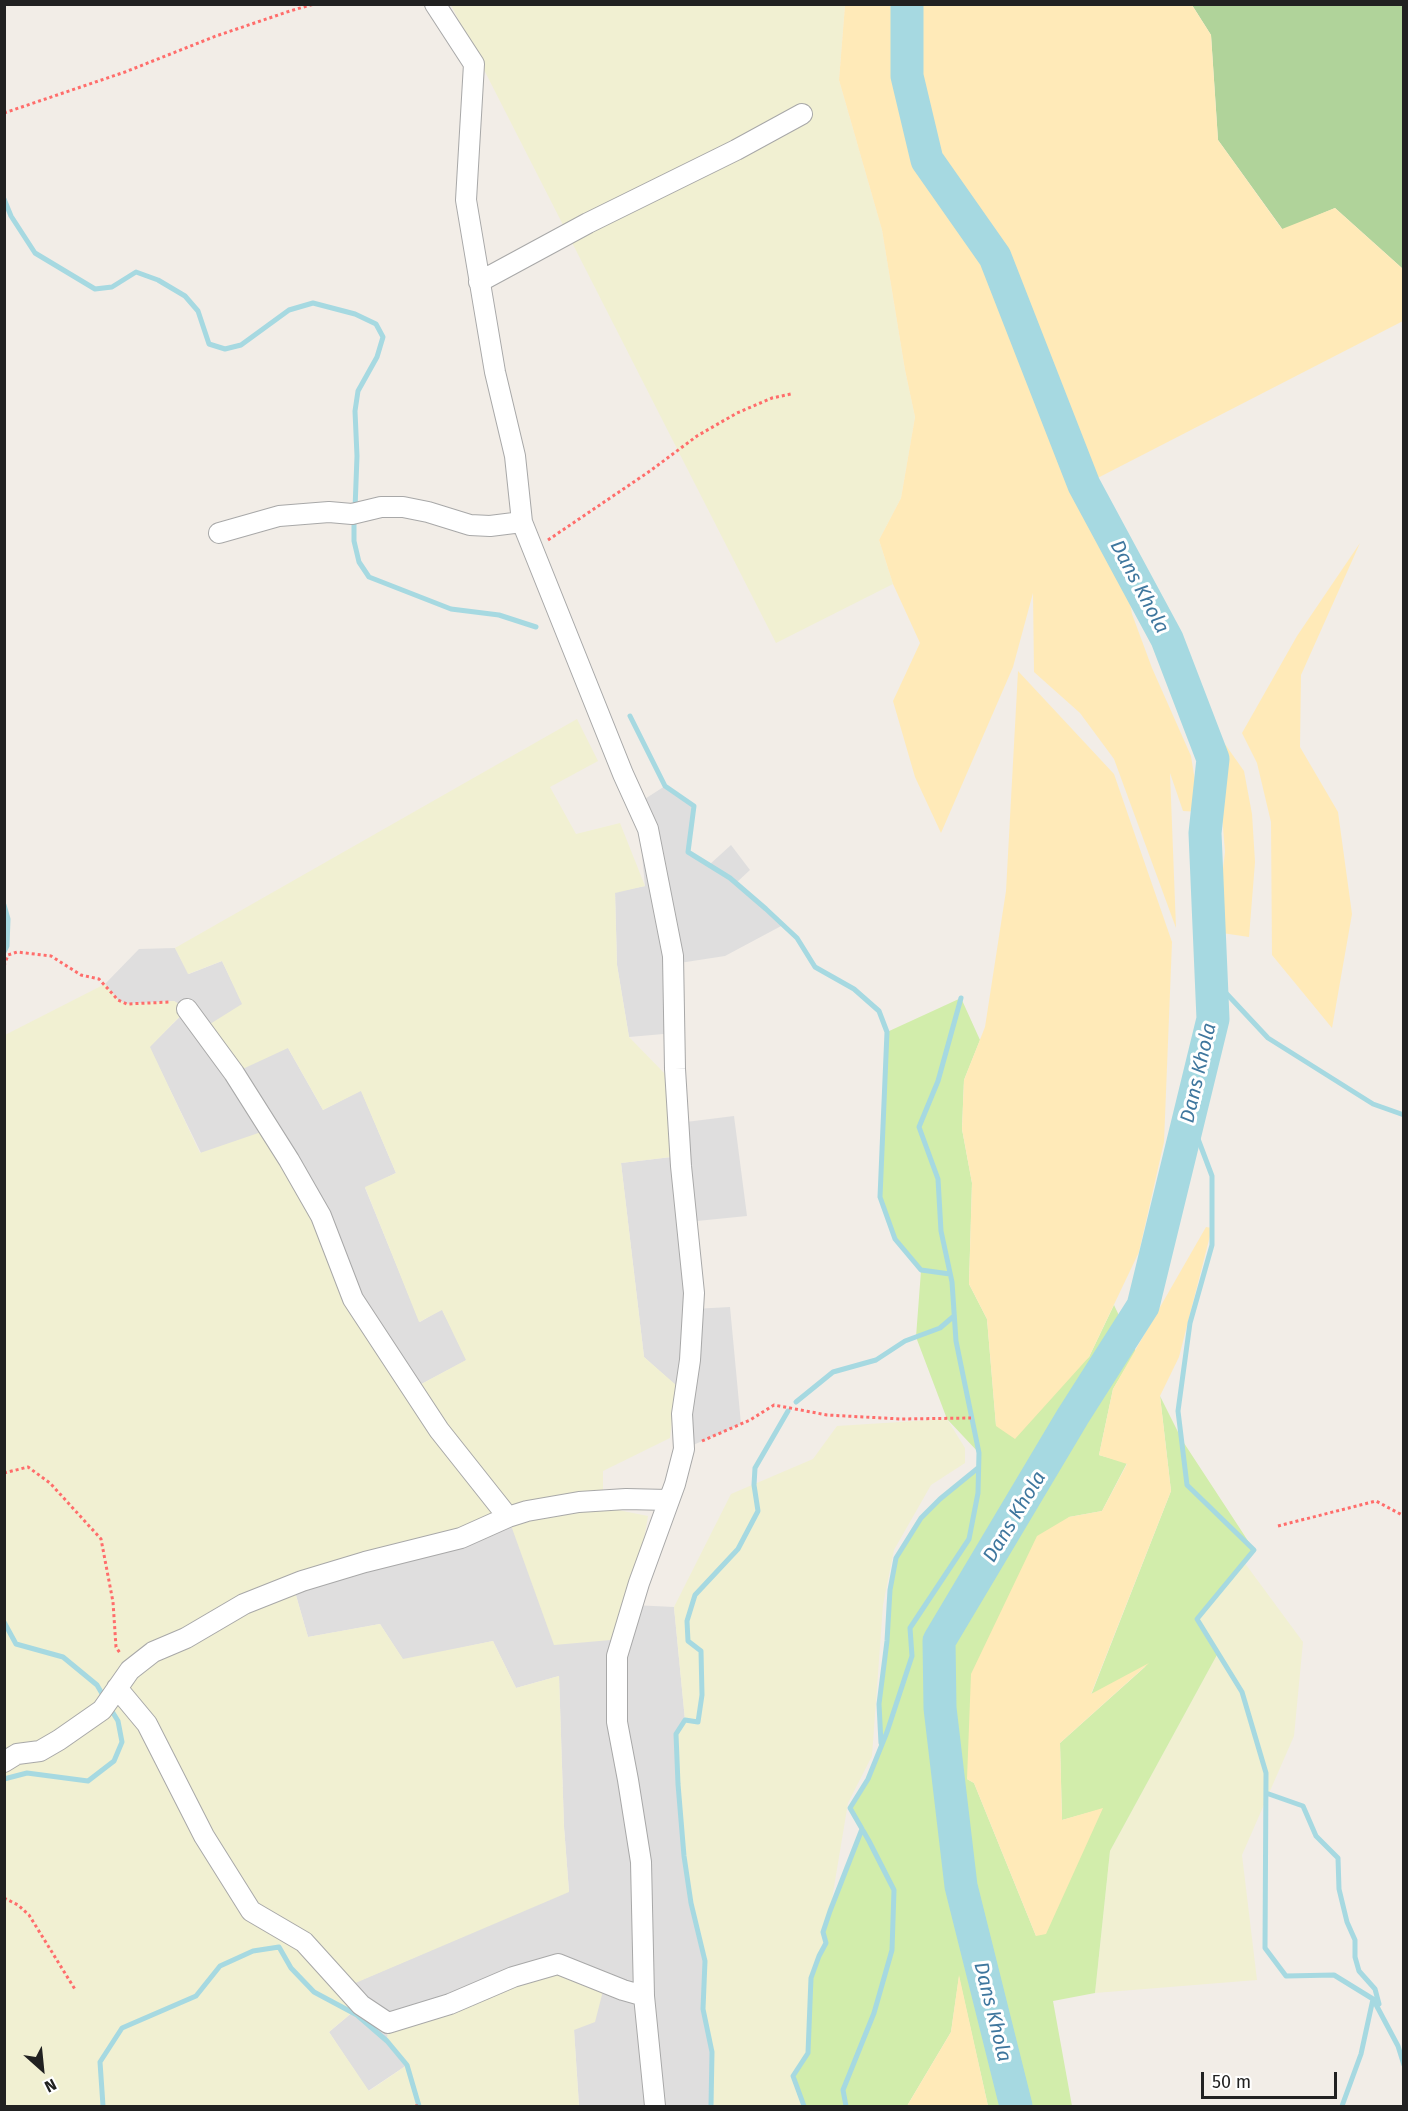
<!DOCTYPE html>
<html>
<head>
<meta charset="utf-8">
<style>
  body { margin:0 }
  #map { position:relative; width:1408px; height:2111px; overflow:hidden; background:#f2ede7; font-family:"Fira Sans",sans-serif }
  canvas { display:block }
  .frame { position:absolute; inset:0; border:6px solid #212121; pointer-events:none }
  .north { position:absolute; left:12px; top:2039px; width:60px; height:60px; -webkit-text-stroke:4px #fff; paint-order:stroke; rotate:153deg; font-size:16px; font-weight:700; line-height:24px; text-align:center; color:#212121 }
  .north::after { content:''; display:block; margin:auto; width:21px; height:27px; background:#212121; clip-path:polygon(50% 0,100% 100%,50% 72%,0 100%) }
  .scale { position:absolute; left:1201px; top:2072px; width:136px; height:27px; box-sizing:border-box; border:3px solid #212121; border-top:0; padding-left:8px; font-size:18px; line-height:21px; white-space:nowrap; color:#212121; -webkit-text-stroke:4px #fff; paint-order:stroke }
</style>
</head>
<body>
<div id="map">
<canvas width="1408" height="2111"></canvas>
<div class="frame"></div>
<div class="north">N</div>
<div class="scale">50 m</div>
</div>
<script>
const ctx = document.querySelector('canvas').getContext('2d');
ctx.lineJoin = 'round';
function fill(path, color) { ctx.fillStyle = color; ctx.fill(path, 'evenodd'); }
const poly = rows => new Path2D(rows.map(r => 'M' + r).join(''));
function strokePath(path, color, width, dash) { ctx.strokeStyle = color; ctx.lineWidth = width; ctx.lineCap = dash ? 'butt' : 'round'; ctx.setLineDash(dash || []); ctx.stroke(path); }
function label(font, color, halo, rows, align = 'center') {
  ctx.font = font + ' "Fira Sans",sans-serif'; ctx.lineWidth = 6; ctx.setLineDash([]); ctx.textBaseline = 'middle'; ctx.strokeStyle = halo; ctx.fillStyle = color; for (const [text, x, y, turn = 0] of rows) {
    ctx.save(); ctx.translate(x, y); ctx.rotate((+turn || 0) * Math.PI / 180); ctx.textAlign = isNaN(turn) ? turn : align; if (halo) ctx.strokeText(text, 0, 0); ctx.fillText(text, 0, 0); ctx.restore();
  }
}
fill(poly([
  [665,786,694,806,688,852,709,865,731,845,750,870,736,883,783,925,725,956,673,964,675,1033,629,1037,617,965,615,892,645,886,637,804],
  [175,948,189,974,222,961,243,1004,288,1048,323,1110,361,1090,396,1173,365,1188,420,1322,442,1309,467,1360,412,1389,201,1153,149,1047,187,1010,174,1001,127,1004,118,1000,105,984,139,949],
  [734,1116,747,1216,687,1222,693,1309,730,1307,741,1424,684,1449,676,1386,644,1357,621,1163,680,1156,678,1123],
  [508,1517,633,1605,674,1607,685,1720,676,1735,678,1784,684,1856,691,1903,705,1961,703,2009,712,2052,711,2106,579,2106,574,2030,387,2041,407,2065,368,2091,329,2032,360,2006,345,1987,569,1891,564,1827,559,1676,516,1688,493,1641,403,1660,380,1624,308,1637,293,1585]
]), '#dfdede');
fill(poly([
  [451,5,845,5,839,80,882,230,905,370,915,417,901,498,879,540,893,584,776,643],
  [577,719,598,761,550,787,576,834,620,823,645,886,615,893,617,965,629,1037,668,1077,671,1157,621,1163,644,1357,676,1385,670,1438,603,1471,603,1507,648,1516,633,1605,622,1639,554,1645,508,1517,293,1585,308,1637,380,1624,403,1659,493,1641,516,1688,559,1676,564,1827,569,1892,346,1987,361,2005,329,2032,369,2091,407,2065,387,2041,388,2023,558,1964,605,1983,595,2022,574,2030,579,2106,5,2106,5,1035,105,984,118,1000,127,1004,174,1001,187,1009,150,1047,200,1153,270,1129,353,1299,412,1389,466,1360,442,1310,419,1322,365,1187,396,1173,361,1091,323,1110,288,1048,234,1073,202,1029,242,1004,222,961,188,974,175,948],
  [947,1419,965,1448,965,1463,931,1485,894,1550,883,1605,872,1756,848,1803,830,1911,823,1932,826,1943,819,1956,811,1978,808,2053,793,2076,804,2106,711,2106,712,2052,703,2009,705,1961,691,1903,684,1856,678,1784,676,1735,685,1720,674,1607,731,1494,813,1459,837,1426],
  [1244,1562,1303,1642,1294,1736,1242,1855,1257,1980,1095,1993,1110,1851,1218,1653,1197,1619]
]), '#f1f0d2');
fill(poly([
  [961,998,980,1040,964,1080,962,1129,972,1183,969,1284,987,1319,996,1425,1089,1357,1114,1305,1136,1351,1113,1389,1099,1455,1127,1463,1102,1511,1069,1517,967,1779,974,1783,1036,1936,1102,1809,1062,1820,1060,1743,1146,1666,1091,1695,1171,1491,1160,1396,1182,1440,1254,1550,1197,1619,1218,1653,1110,1851,1095,1993,1053,2001,1072,2106,988,2106,959,1977,951,2032,907,2106,804,2106,793,2076,808,2053,811,1978,819,1956,826,1943,823,1932,830,1911,862,1829,850,1808,868,1779,881,1745,879,1704,887,1641,890,1590,896,1558,921,1518,940,1498,978,1468,979,1453,947,1419,916,1337,921,1271,895,1239,880,1197,887,1032]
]), '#d2edab');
fill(poly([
  [1192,5,1403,5,1403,269,1335,208,1283,230,1218,140,1211,35]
]), '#b0d39a');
fill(poly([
  [845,5,1192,5,1211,35,1218,140,1282,229,1335,208,1403,269,1403,321,1084,485,1086,515,1114,557,1126,582,1132,614,1152,668,1191,756,1200,812,1183,811,1170,773,1176,928,1114,759,1080,713,1034,672,1033,593,1013,667,941,833,915,777,893,701,920,643,893,584,879,540,901,498,915,417,905,370,882,230,839,80],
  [1360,543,1301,675,1300,747,1338,812,1352,914,1332,1028,1272,955,1271,822,1257,763,1242,733,1297,636],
  [1018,671,1114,774,1172,942,1164,1142,1139,1252,1089,1357,1015,1439,996,1426,987,1319,969,1284,972,1183,962,1129,964,1080,985,1027,1006,891],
  [1215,730,1244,771,1252,814,1255,862,1249,937,1222,933,1220,892,1225,852],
  [1206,1227,1212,1228,1179,1357,1160,1396,1171,1491,1091,1694,1149,1663,1060,1743,1062,1820,1103,1808,1046,1934,1036,1936,974,1783,967,1779,971,1674,1037,1536,1069,1517,1102,1511,1127,1464,1099,1455,1113,1389],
  [959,1975,988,2106,907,2106,951,2032]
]), '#ffeab8');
strokePath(poly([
  [4,199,11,216,35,253,95,289,112,287,136,272,158,280,185,296,198,311,209,344,225,349,241,345,289,310,313,303,355,314,376,324,383,337,377,357,358,391,355,411,357,456,355,509],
  [354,518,354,541,359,562,369,577,451,609,499,615,536,627],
  [630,716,665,786,694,806,688,852,730,878,766,909,797,938,815,967,854,989,879,1011,887,1032,880,1197,895,1239,921,1270,950,1274],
  [4,905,8,919,7,946,4,952],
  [1211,977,1268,1038,1373,1104,1404,1115],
  [1189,1115,1212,1176,1212,1245,1190,1323,1178,1411,1187,1485,1254,1550,1197,1619,1242,1692,1266,1773,1265,1948,1286,1976,1334,1975,1373,1999,1398,2046,1404,2065],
  [796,1402,833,1372,876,1360,905,1341,940,1328,954,1316],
  [4,1622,16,1644,63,1657,97,1685,104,1697],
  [881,1743,879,1704,887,1641,890,1590,896,1558,921,1518,940,1499,978,1468],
  [4,1779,27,1773,88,1781,114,1761,122,1742,118,1721,110,1708],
  [1266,1793,1303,1806,1316,1836,1338,1858,1339,1889,1347,1922,1355,1940,1355,1957,1359,1971,1375,1989,1379,2004],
  [103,2106,100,2062,122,2028,196,1996,220,1966,253,1951,279,1947,291,1968,314,1992,357,2015,387,2041,407,2065,419,2106],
  [711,2106,712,2052,703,2009,705,1961,691,1903,684,1856,678,1784,676,1734,685,1720,698,1722,702,1695,701,1651,688,1641,687,1621,695,1595,738,1549,758,1511,754,1485,755,1468,788,1411],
  [804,2106,793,2076,808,2053,811,1978,819,1956,826,1943,823,1932,830,1911,862,1829],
  [846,2106,843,2090,874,2013,892,1950,894,1890,869,1841,850,1808,868,1779,887,1732,912,1656,910,1628,969,1539,978,1493,979,1453,956,1341,952,1282,941,1231,938,1179,919,1127,938,1081,961,998],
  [1342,2106,1361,2054,1373,1999]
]), '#a6d9e1', 5);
strokePath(poly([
  [907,4,907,76,927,160,995,257,1084,485,1167,639,1213,759,1205,833,1213,1019,1143,1306,1073,1416,939,1641,940,1708,961,1886,1016,2106]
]), '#a6d9e1', 33);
const street = poly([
  [435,4,474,64,466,200,495,372,515,456,522,522,623,774,648,829,673,956,675,1069,681,1166,694,1293,690,1360,682,1414,684,1449,675,1484,639,1583,617,1656,617,1722,628,1780,641,1862,644,1996,655,2106],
  [479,282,588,223,736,150,802,114],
  [219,533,279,516,329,512,352,514,381,507,403,507,428,512,470,525,490,526,522,522],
  [187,1009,234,1073,289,1160,321,1216,353,1299,439,1430,508,1517],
  [117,1688,147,1724,204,1836,251,1911,304,1942,361,2005,388,2023,450,2004,513,1977,558,1964,623,1990,644,1996],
  [4,1762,17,1754,40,1751,59,1740,102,1710,130,1670,153,1652,186,1638,244,1604,302,1581,365,1562,461,1538,508,1517,527,1511,579,1502,626,1499,668,1500]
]);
strokePath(street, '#a8a8a8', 22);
strokePath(poly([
  [4,113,125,72,216,36,290,11,314,4],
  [548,540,650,471,697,436,737,413,772,398,791,394],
  [4,966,8,955,17,952,51,956,81,975,99,979,118,1000,127,1004,170,1002],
  [702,1441,750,1420,774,1405,827,1415,901,1419,971,1418],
  [4,1473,28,1467,50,1483,101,1539,113,1602,116,1647,120,1653],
  [1278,1526,1376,1501,1404,1516],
  [4,1898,18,1905,29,1915,76,1991],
  [415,2106,418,2106]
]), '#ff6d6b', 3, [3, 3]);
strokePath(street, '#fff', 20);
label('italic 20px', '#3f779e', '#fff', [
  ["Dans Khola",1139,587,62],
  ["Dans Khola",1199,1073,-77],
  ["Dans Khola",1015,1517,-59],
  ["Dans Khola",992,2012,76]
]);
</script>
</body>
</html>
